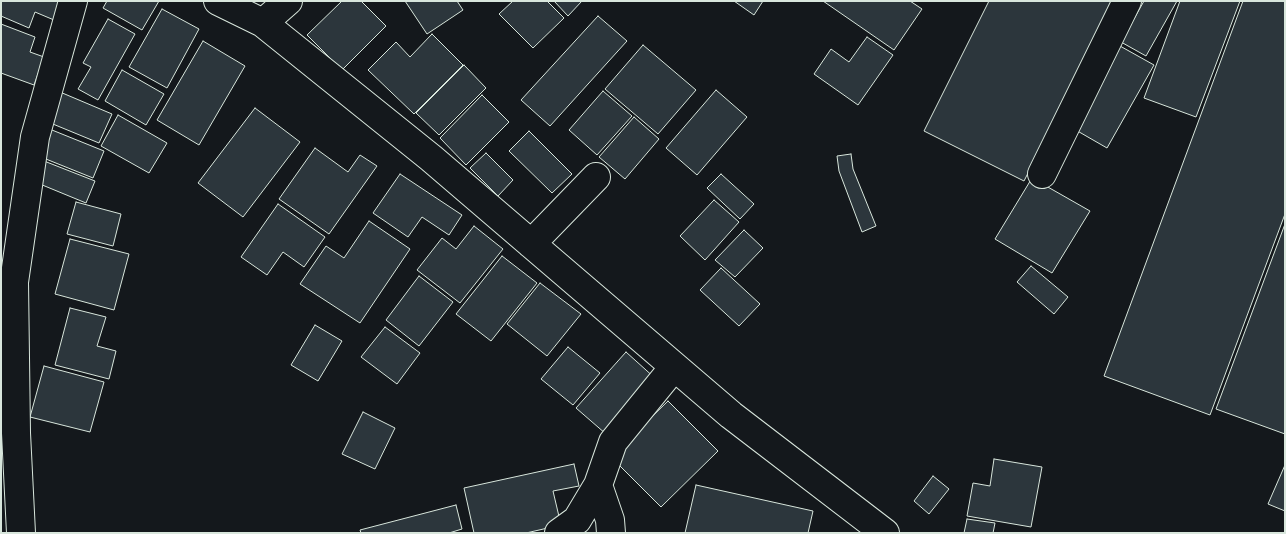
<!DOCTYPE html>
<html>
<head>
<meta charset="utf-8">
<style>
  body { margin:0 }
  #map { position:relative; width:1286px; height:534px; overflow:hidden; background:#14181c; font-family:Manrope,sans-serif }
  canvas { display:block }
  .frame { position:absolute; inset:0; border:2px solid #d8e6dc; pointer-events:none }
</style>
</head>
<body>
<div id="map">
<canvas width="1286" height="534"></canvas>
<div class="frame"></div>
</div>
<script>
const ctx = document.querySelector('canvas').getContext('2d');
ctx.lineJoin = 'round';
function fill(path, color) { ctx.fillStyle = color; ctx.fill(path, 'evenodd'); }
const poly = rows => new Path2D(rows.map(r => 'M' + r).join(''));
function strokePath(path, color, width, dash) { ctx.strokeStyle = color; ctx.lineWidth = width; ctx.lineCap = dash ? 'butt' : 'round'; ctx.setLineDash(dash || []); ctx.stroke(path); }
const building = poly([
  [1,1,62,1,54,20,35,12,29,28,1,16,1,1],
  [107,1,159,1,142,30,103,8,107,1],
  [342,1,361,1,386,26,342,70,307,35,342,1],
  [405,1,457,1,463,10,427,34,405,1],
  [513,1,547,1,564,18,533,48,499,14,513,1],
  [554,1,582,1,568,16,554,1],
  [734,1,763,1,754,15,734,1],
  [823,1,910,1,922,9,894,50,823,1],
  [989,1,1115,1,1024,181,924,131,989,1],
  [1144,1,1177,1,1146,56,1121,42,1144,1],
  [1180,1,1240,1,1196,117,1144,98,1180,1],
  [1243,1,1285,1,1285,214,1210,415,1104,376,1243,1],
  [162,9,199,29,167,88,129,67,162,9],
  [598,16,627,41,550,126,521,100,598,16],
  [108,19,135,34,98,100,78,89,91,67,83,63,108,19],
  [1,24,35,37,30,52,44,57,34,85,1,73,1,24],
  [432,34,463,65,414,114,368,70,396,42,410,57,432,34],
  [867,37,893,55,858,105,814,74,831,49,849,62,867,37],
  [203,41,245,66,199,145,157,120,203,41],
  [643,45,696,90,658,134,605,89,643,45],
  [1120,46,1154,65,1107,148,1074,129,1120,46],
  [464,65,486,88,439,135,416,113,464,65],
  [122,70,164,94,146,125,105,101,122,70],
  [716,90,747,117,697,175,666,148,716,90],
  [603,91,632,116,597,155,569,130,603,91],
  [60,92,112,114,99,143,48,122,60,92],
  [482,95,509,122,466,165,440,138,482,95],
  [255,108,300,142,243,217,198,183,255,108],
  [118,115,167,143,149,173,101,146,118,115],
  [634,117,659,139,625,179,599,157,634,117],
  [47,128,104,151,93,178,36,155,47,128],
  [529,131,572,174,552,193,509,151,529,131],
  [315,148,348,172,360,155,377,166,329,234,279,199,315,148],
  [486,153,513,180,498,196,470,168,486,153],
  [851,154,853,169,876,226,862,232,839,171,837,156,851,154],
  [44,161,95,181,86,203,35,182,44,161],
  [400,174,462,215,449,235,422,217,408,237,373,213,400,174],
  [721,174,754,204,740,219,707,188,721,174],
  [1032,178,1090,211,1052,273,995,239,1032,178],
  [714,200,739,222,705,260,680,236,714,200],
  [76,202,121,214,113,246,67,234,76,202],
  [278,204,325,237,304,267,283,252,267,275,241,257,278,204],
  [369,221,410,249,360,323,300,284,326,246,344,258,369,221],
  [1285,224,1285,434,1216,409,1285,224],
  [474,226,503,249,460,303,417,270,442,238,456,249,474,226],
  [744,230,763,248,735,277,715,260,744,230],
  [70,239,129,254,114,310,55,294,70,239],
  [502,256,537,283,491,341,456,314,502,256],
  [1031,266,1068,297,1054,314,1017,282,1031,266],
  [721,268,760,304,739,326,700,290,721,268],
  [419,276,453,302,419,346,386,320,419,276],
  [540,283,581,314,547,356,507,324,540,283],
  [70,308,106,317,97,346,116,351,109,379,55,365,70,308],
  [315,325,342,341,318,381,291,365,315,325],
  [385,327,420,353,397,384,361,357,385,327],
  [568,347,600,373,573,405,541,379,568,347],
  [626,352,656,379,606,434,576,408,626,352],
  [44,366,104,382,90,432,30,417,44,366],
  [668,401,718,451,661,507,611,457,668,401],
  [363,412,395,428,375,469,342,454,363,412],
  [994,459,1042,467,1031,527,967,516,973,483,990,486,994,459],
  [574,464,579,486,553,491,561,525,526,533,474,533,464,488,574,464],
  [1285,465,1285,511,1268,504,1285,465],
  [933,476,949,489,929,514,914,501,933,476],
  [696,485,813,511,808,533,685,533,696,485],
  [456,505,462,529,449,533,361,533,360,530,456,505],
  [967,519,995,523,993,533,964,533,967,519]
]);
fill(building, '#2c363c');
strokePath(building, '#d8e6dc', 1);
const minor = poly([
  [218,1,263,23,431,158,731,415,885,533],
  [263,23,288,1],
  [1042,174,1127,1],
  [531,244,596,177],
  [598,485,610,520,611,533],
  [21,533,16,433,14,282,35,137,73,1],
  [559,533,577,520,598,485,613,442,674,367]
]);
strokePath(minor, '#d8e6dc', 30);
strokePath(minor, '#14181c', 28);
</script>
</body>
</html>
